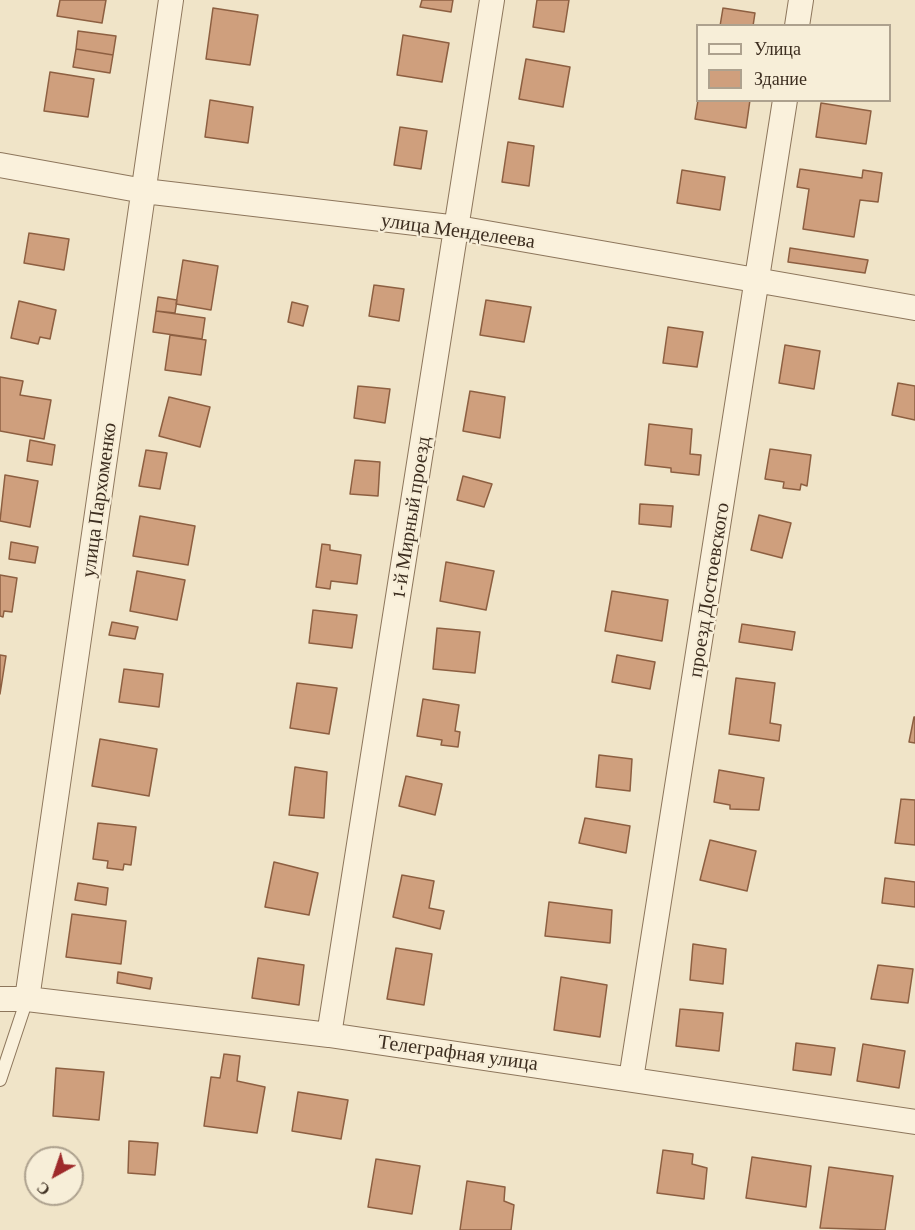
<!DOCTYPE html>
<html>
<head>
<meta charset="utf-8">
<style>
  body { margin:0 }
  #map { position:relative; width:915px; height:1230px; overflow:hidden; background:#f0e4c8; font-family:"Crimson Pro",serif }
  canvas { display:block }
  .legend { position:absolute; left:696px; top:24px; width:195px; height:78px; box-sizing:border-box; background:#f7eed8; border:2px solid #ada18e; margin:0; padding:8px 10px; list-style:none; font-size:18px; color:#3d2e20 }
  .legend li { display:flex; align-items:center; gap:12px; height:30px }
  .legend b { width:30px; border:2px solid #ada18e }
  .north { position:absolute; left:24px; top:1146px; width:60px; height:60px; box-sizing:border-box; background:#f7eed8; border:2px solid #ada18e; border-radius:50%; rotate:220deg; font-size:16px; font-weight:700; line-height:24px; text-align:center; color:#3d2e20 }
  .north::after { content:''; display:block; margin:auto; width:21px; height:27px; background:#9e2a2b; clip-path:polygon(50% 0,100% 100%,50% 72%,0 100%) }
</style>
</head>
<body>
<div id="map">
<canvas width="915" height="1230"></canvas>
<ul class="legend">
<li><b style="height:8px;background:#faf1dc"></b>Улица</li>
<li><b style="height:16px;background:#cf9f7d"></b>Здание</li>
</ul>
<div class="north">С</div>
</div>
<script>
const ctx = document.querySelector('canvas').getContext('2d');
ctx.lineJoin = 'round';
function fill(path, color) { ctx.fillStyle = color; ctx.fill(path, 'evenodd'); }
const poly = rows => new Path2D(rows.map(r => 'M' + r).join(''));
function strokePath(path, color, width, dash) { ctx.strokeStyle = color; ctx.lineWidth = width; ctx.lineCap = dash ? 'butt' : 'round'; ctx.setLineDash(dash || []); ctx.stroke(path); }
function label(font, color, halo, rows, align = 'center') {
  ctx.font = font + ' "Crimson Pro",serif'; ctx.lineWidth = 4.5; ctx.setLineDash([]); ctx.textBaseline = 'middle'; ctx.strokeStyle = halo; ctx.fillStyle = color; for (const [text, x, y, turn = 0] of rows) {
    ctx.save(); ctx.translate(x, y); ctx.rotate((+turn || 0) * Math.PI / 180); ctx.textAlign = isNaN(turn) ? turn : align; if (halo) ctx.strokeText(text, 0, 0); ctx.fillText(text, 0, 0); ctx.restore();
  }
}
const building = poly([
  [60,0,106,0,102,23,57,16,60,0],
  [422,0,453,0,451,12,420,7,422,0],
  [537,0,569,0,564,32,533,27,537,0],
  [213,8,258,15,250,65,206,59,213,8],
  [723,8,755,13,753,26,720,26,723,8],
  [78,31,116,36,113,55,76,49,78,31],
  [403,35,449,43,442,82,397,75,403,35],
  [76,49,113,55,110,73,73,67,76,49],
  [526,59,570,67,563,107,519,99,526,59],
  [50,72,94,79,88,117,44,111,50,72],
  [210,100,253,107,248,143,205,137,210,100],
  [698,100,750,100,746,128,695,119,698,100],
  [821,103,871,111,866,144,816,137,821,103],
  [400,127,427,131,421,169,394,165,400,127],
  [508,142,534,146,529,186,502,182,508,142],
  [800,169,862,178,863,170,882,173,878,202,860,200,854,237,803,229,809,189,797,187,800,169],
  [682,170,725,177,720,210,677,203,682,170],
  [29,233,69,239,64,270,24,263,29,233],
  [790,248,868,260,865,273,788,262,790,248],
  [183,260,218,266,211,310,176,304,183,260],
  [374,285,404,289,399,321,369,316,374,285],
  [158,297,177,300,175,313,156,311,158,297],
  [486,300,531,307,524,342,480,335,486,300],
  [19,301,56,310,50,339,40,337,38,344,11,338,19,301],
  [292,302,308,306,303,326,288,322,292,302],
  [156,311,205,318,202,339,153,332,156,311],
  [668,327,703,332,697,367,663,363,668,327],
  [170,335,206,340,201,375,165,370,170,335],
  [785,345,820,351,814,389,779,383,785,345],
  [0,377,23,381,20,395,51,400,44,439,0,431,0,377],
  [898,383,915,386,915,420,892,415,898,383],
  [358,386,390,389,385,423,354,418,358,386],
  [470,391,505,397,500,438,463,431,470,391],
  [169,397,210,407,200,447,159,436,169,397],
  [649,424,692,429,690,454,701,455,699,475,671,472,671,468,645,465,649,424],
  [30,440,55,445,52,465,27,461,30,440],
  [770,449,811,455,807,486,801,484,800,490,783,488,784,482,765,479,770,449],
  [146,450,167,453,160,489,139,486,146,450],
  [355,460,380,462,378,496,350,494,355,460],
  [5,475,38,481,30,527,0,521,5,475],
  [463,476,492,484,484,507,457,500,463,476],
  [640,504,673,506,671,527,639,524,640,504],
  [759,515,791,523,782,558,751,550,759,515],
  [140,516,195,526,188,565,133,556,140,516],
  [11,542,38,547,35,563,9,559,11,542],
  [322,544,330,545,330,550,361,555,357,584,331,581,330,589,316,587,322,544],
  [446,562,494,571,486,610,440,601,446,562],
  [137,571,185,580,177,620,130,611,137,571],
  [0,575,17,578,12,612,4,611,3,617,0,616,0,575],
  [612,591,668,600,662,641,605,631,612,591],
  [313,610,357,615,352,648,309,643,313,610],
  [112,622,138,627,135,639,109,635,112,622],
  [742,624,795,632,792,650,739,642,742,624],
  [437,628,480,632,475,673,433,669,437,628],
  [0,655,6,656,0,694,0,655],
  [617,655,655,662,650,689,612,682,617,655],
  [124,669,163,674,159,707,119,702,124,669],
  [736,678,775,683,770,723,781,725,779,741,729,734,736,678],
  [297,683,337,688,329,734,290,728,297,683],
  [423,699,459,705,455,731,460,732,458,747,441,745,442,740,417,736,423,699],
  [914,717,915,717,915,743,909,742,914,717],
  [100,739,157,749,149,796,92,786,100,739],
  [599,755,632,759,630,791,596,787,599,755],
  [295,767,327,772,324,818,289,815,295,767],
  [719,770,764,778,759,810,730,809,730,805,714,802,719,770],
  [406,776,442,784,435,815,399,806,406,776],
  [901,799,915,800,915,845,895,843,901,799],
  [585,818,630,826,626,853,579,843,585,818],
  [98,823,136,827,131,865,124,864,123,870,107,868,108,861,93,859,98,823],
  [710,840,756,851,747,891,700,880,710,840],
  [274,862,318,873,309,915,265,907,274,862],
  [402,875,434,881,429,908,444,911,440,929,393,917,402,875],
  [885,878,915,882,915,907,882,903,885,878],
  [78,883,108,888,106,905,75,900,78,883],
  [549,902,612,910,610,943,545,936,549,902],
  [72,914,126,921,121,964,66,957,72,914],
  [693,944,726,949,723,984,690,980,693,944],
  [396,948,432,954,424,1005,387,999,396,948],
  [258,958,304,965,299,1005,252,998,258,958],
  [878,965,913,969,908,1003,871,999,878,965],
  [118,972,152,978,150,989,117,983,118,972],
  [561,977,607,985,600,1037,554,1030,561,977],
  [680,1009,723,1013,719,1051,676,1046,680,1009],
  [796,1043,835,1048,831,1075,793,1070,796,1043],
  [863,1044,905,1051,899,1088,857,1081,863,1044],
  [224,1054,240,1056,237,1081,265,1087,257,1133,204,1126,211,1077,220,1078,224,1054],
  [56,1068,104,1072,99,1120,53,1116,56,1068],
  [298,1092,348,1100,341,1139,292,1131,298,1092],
  [129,1141,158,1143,155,1175,128,1173,129,1141],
  [663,1150,693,1154,692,1164,707,1168,704,1199,657,1193,663,1150],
  [752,1157,811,1166,806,1207,746,1198,752,1157],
  [376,1159,420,1166,412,1214,368,1207,376,1159],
  [829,1167,893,1176,885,1230,820,1228,829,1167],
  [467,1181,505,1187,504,1201,514,1205,511,1230,460,1230,467,1181]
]);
fill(building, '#cf9f7d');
strokePath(building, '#8d5f41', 1.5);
const lane = poly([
  [0,1080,27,999]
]);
const street = poly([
  [797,26,801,0],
  [0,165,144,191,458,228,915,308],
  [0,999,27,999,329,1035,915,1122],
  [27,999,171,0],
  [329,1035,492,0],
  [631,1079,785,100]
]);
strokePath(lane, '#8d765c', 14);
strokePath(street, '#8d765c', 26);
strokePath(lane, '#faf1dc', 12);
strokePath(street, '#faf1dc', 24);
label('20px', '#3d2e20', '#f7eed8', [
  ["улица Менделеева",458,231,8],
  ["улица Пархоменко",99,500,-82],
  ["1-й Мирный проезд",411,517,-81],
  ["проезд Достоевского",709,590,-81],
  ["Телеграфная улица",458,1053,8]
]);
</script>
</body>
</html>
